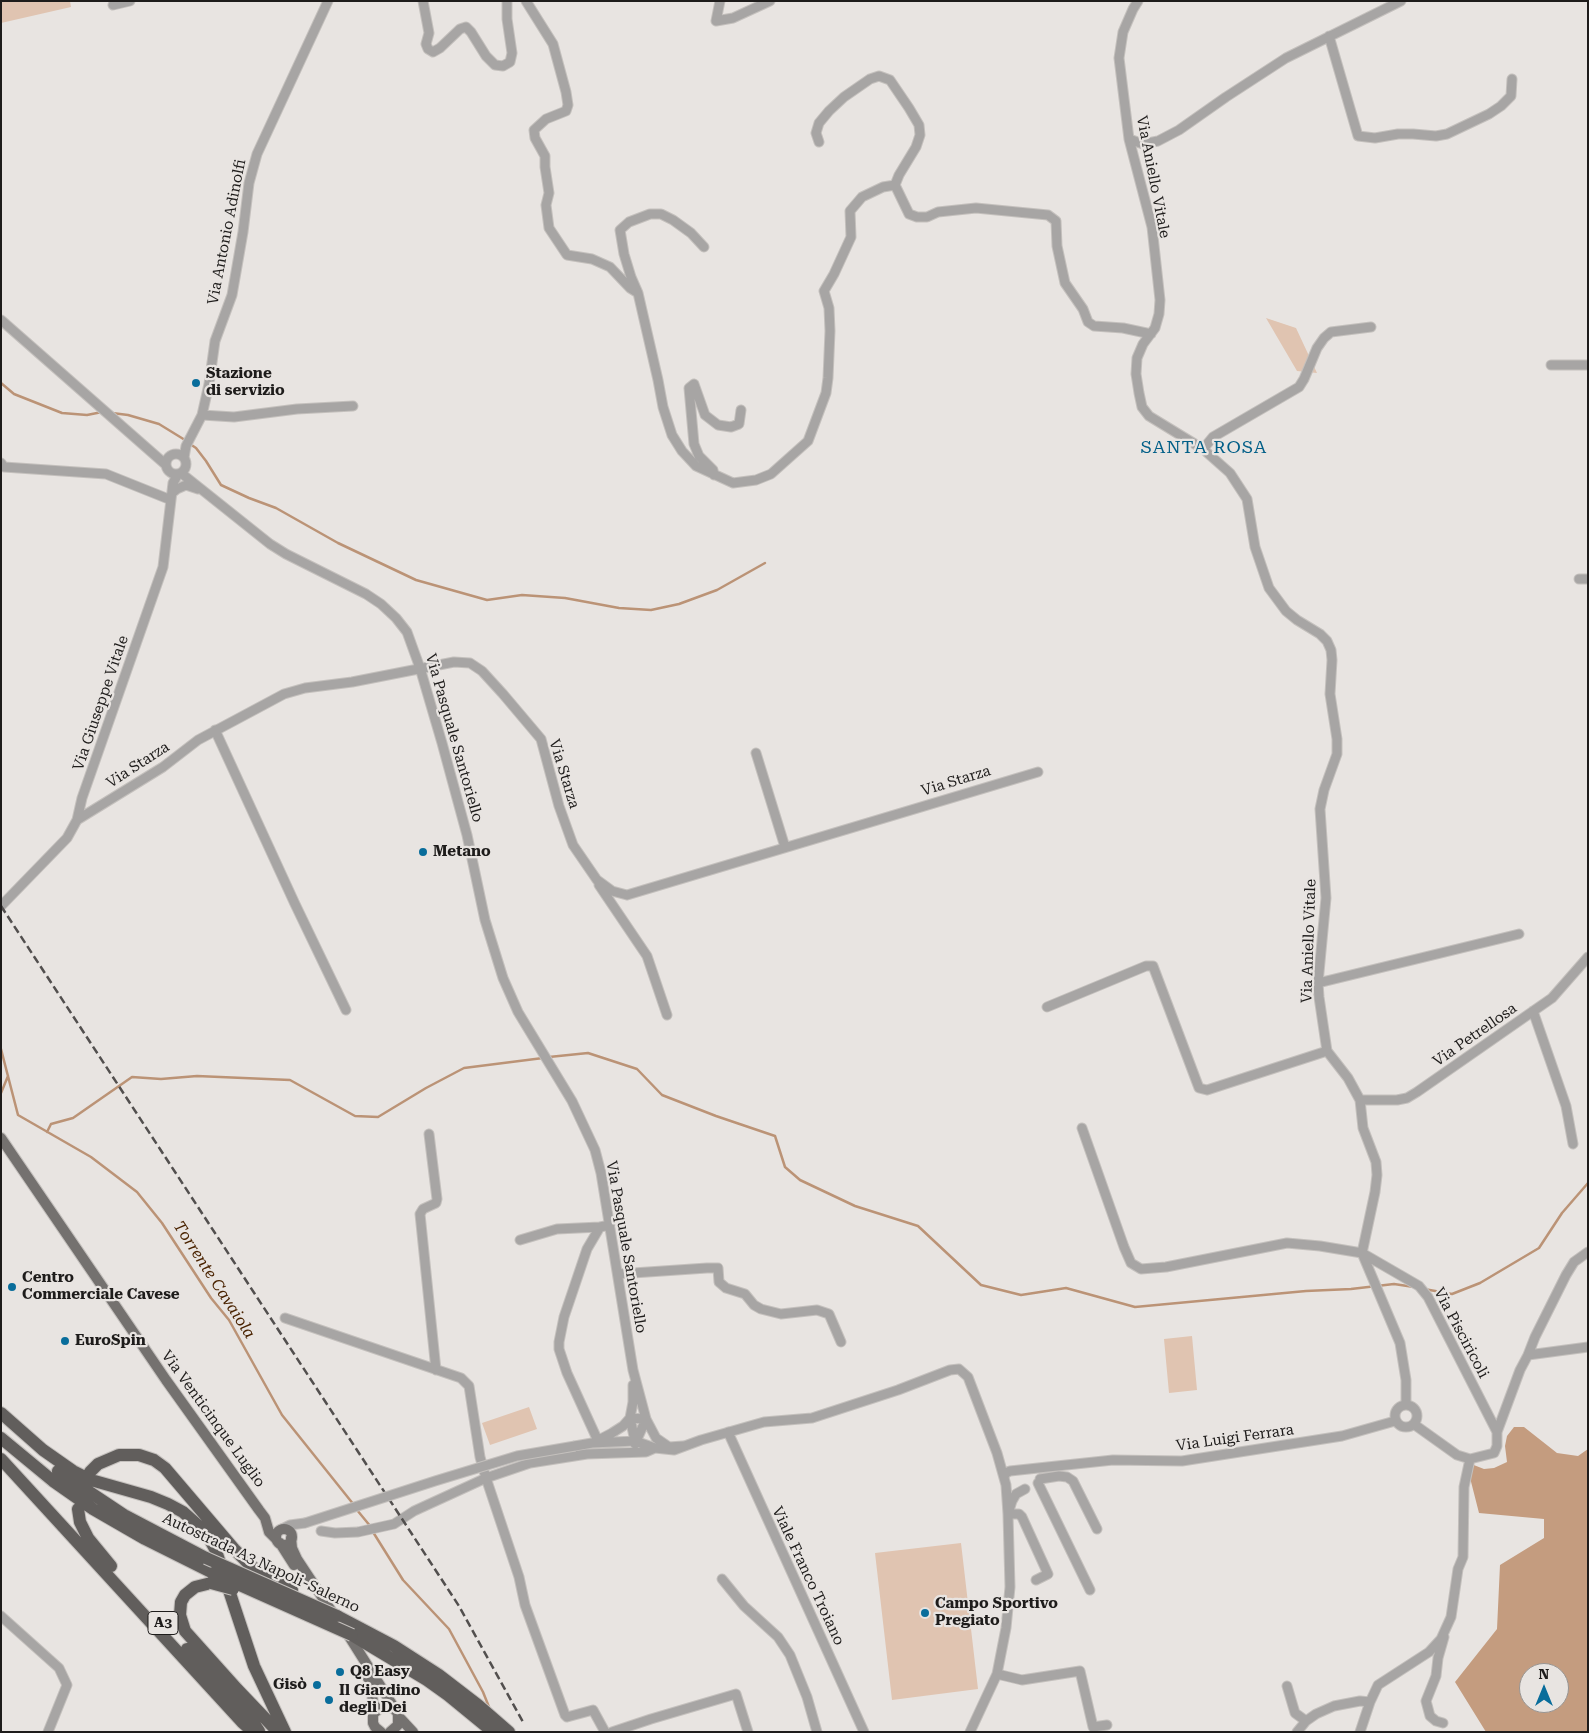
<!DOCTYPE html>
<html>
<head>
<meta charset="utf-8">
<style>
  body { margin:0 }
  #map { position:relative; width:1589px; height:1733px; overflow:hidden; background:#e8e4e1; font-family:"Roboto Serif",serif }
  canvas { display:block }
  .frame { position:absolute; inset:0; border:2px solid #1e1c1b; pointer-events:none }
  .north { position:absolute; left:1519px; top:1663px; width:50px; height:50px; box-sizing:border-box; background:#e8e4e1; border:1px solid #979492; border-radius:50%; rotate:0deg; font-size:14px; font-weight:700; line-height:20px; text-align:center; color:#1e1c1b }
  .north::after { content:''; display:block; margin:auto; width:18px; height:22px; background:#096d9b; clip-path:polygon(50% 0,100% 100%,50% 72%,0 100%) }
</style>
</head>
<body>
<div id="map">
<canvas width="1589" height="1733"></canvas>
<div class="frame"></div>
<div class="north">N</div>
</div>
<script>
const ctx = document.querySelector('canvas').getContext('2d');
ctx.lineJoin = 'round';
function fill(path, color) { ctx.fillStyle = color; ctx.fill(path, 'evenodd'); }
const poly = rows => new Path2D(rows.map(r => 'M' + r).join(''));
function strokePath(path, color, width, dash) { ctx.strokeStyle = color; ctx.lineWidth = width; ctx.lineCap = dash ? 'butt' : 'round'; ctx.setLineDash(dash || []); ctx.stroke(path); }
function label(font, color, halo, rows, align = 'center') {
  ctx.font = font + ' "Roboto Serif",serif'; ctx.lineWidth = 4.5; ctx.setLineDash([]); ctx.textBaseline = 'middle'; ctx.strokeStyle = halo; ctx.fillStyle = color; for (const [text, x, y, turn = 0] of rows) {
    ctx.save(); ctx.translate(x, y); ctx.rotate((+turn || 0) * Math.PI / 180); ctx.textAlign = isNaN(turn) ? turn : align; if (halo) ctx.strokeText(text, 0, 0); ctx.fillText(text, 0, 0); ctx.restore();
  }
}
fill(poly([
  [1,1,70,1,71,7,1,23],
  [1266,318,1296,328,1317,373,1297,371],
  [1192,1336,1197,1390,1169,1393,1164,1339],
  [529,1407,537,1429,490,1445,482,1423],
  [961,1543,978,1689,892,1700,875,1553]
]), '#e0c4b1');
fill(poly([
  [1514,1427,1524,1427,1557,1453,1578,1456,1588,1449,1588,1732,1486,1732,1455,1682,1497,1629,1500,1565,1544,1538,1544,1519,1479,1513,1466,1462,1484,1469,1494,1468,1507,1462,1505,1446,1507,1436],
  [1529,1673,1559,1673,1559,1703,1529,1703]
]), '#c49c7f');
strokePath(poly([
  [1,383,14,394,62,413,87,415,102,412],
  [112,413,128,415,159,424,185,440],
  [190,444,196,448,206,461,221,485,249,498,276,508,338,543,416,580,487,600,522,595,565,598,619,608,651,610,679,604,717,590,765,563],
  [1,1049,18,1115,91,1157,137,1192,162,1223,211,1298,229,1320,282,1415,354,1505],
  [549,1057,588,1053,637,1069,662,1095,716,1116,775,1136,785,1167,800,1180,855,1206,918,1226,981,1285,1021,1295,1066,1288,1135,1307,1306,1291,1351,1289,1394,1284,1414,1287],
  [1,1093,8,1076],
  [47,1132,51,1124,73,1118,132,1077,161,1079,197,1076,290,1080,355,1116,378,1117,426,1088,464,1068,543,1058],
  [1424,1289,1452,1294,1480,1283,1539,1248,1562,1213,1588,1183],
  [357,1510,371,1527],
  [373,1532,403,1580,449,1629,483,1692,489,1707]
]), '#bb9376', 2.5);
const minor = poly([
  [423,1,429,33,426,44,428,49,433,52,440,48,460,29,466,27,471,32,486,56,495,65,503,66,510,62,512,53,507,19,507,1],
  [526,1,553,44,566,92,568,105,566,111,546,119,534,130,535,138,545,156,545,167,549,193,546,205,549,228,567,255,592,259,610,267,630,288,638,293,631,277,624,254,620,230,629,222,650,214,661,214,673,220,691,233,704,247],
  [720,1,716,21,733,18,770,1],
  [1138,1,1133,9,1123,32,1119,58,1129,139,1152,227,1160,300,1159,314,1155,328,1143,344,1137,358,1136,374,1139,393,1142,407,1149,416,1203,449,1230,473,1247,499,1255,547,1269,588,1286,611,1297,620,1320,634,1327,641,1331,650,1332,660,1330,694,1337,739,1337,754,1324,790,1320,809,1326,898,1318,983,1319,997,1327,1051,1348,1078,1360,1100,1363,1128,1376,1162,1377,1175,1375,1192,1362,1253,1419,1286,1428,1297,1497,1432],
  [113,5,130,1],
  [1329,36,1358,136,1375,138,1398,134,1413,134,1436,136,1447,134,1489,114,1501,106,1511,96,1512,79],
  [1129,139,1143,144,1158,141,1179,130,1226,97,1286,58,1401,1],
  [819,142,816,133,819,123,829,111,844,97,870,79,879,76,890,80,909,108,919,125,920,135,916,147,899,175,895,185],
  [638,293,658,380,663,407,672,435,682,451,696,466,733,483,756,480,771,474,808,441,826,393,828,378,830,331,829,308,824,291,834,274,851,237,850,211,862,197,883,187,895,185,909,214,917,217,927,217,938,212,976,208,1048,215,1056,221,1057,246,1065,283,1083,309,1088,322,1094,326,1123,328,1151,334],
  [1,320,165,464],
  [1551,365,1588,365],
  [202,415,234,417,297,409,353,406],
  [1203,449,1213,437,1299,387,1304,379,1317,348,1324,338,1331,332,1371,327],
  '166 464a10 10 0 1 1 20 0a10 10 0 1 1-20 0Z',
  [184,458,186,446,202,415,209,384,215,341,232,295,243,232,249,183,257,154,328,1],
  [1,463,4,467,106,474,171,500],
  [181,473,270,544,286,554,366,594,381,604,396,618,407,632,420,668,442,743,467,835,485,920,503,978,518,1012,572,1101,595,1150,601,1173,633,1370,646,1419,656,1438,669,1447,683,1446],
  [714,475,713,470,699,456,694,444,689,388,694,384,705,415,718,425,731,427,739,424,741,410],
  [172,493,177,489,186,485,198,489],
  [1579,579,1588,579],
  [215,730,295,904,346,1010],
  [756,753,785,847],
  [77,820,163,767,198,740,284,694,305,688,352,682,454,662,470,663,482,671,503,694,541,739,559,806,573,845,597,880,612,891,627,895,1038,772],
  [599,885,647,956,667,1015],
  [1,906,67,838,77,820,82,798,163,567,173,483,178,474],
  [1318,983,1519,934],
  [1047,1007,1146,966,1153,966,1199,1088,1207,1090,1327,1051],
  [1533,1011,1566,1106,1573,1144],
  [1360,1100,1397,1100,1407,1098,1417,1092,1552,998,1588,957],
  [1082,1128,1124,1247,1131,1263,1141,1269,1166,1267,1287,1243,1320,1246,1362,1253,1400,1343,1406,1380,1406,1405],
  [429,1134,437,1199,436,1203,423,1209,420,1214,436,1370],
  [520,1240,557,1229,600,1227],
  [618,1274,707,1268,718,1268,719,1282,726,1288,745,1294,754,1305,761,1309,781,1314,817,1310,829,1314,841,1342],
  [285,1318,461,1378,469,1386,480,1457,486,1478,519,1577,525,1605,565,1715,567,1717,593,1710,605,1732],
  [1528,1355,1535,1337,1566,1275,1574,1262,1588,1252],
  [633,1385,633,1402,630,1418,635,1441],
  '1395 1416a11 11 0 1 1 22 0a11 11 0 1 1-22 0Z',
  [1415,1425,1457,1455,1470,1459,1494,1453,1497,1446,1497,1432,1520,1370,1528,1355,1588,1347],
  [728,1432,864,1732],
  [598,1441,567,1373,559,1349,559,1342,564,1317,587,1249,600,1227,610,1225],
  [595,1442,612,1433,623,1426,630,1418,646,1419],
  [635,1444,646,1419],
  [575,1446,592,1443,635,1441,655,1448,674,1450,701,1440,764,1422,812,1418,898,1390,950,1370,959,1369,968,1377,997,1453,1006,1485,1008,1514],
  [1004,1477,1006,1473,1010,1471,1113,1460,1182,1461,1342,1436,1395,1421],
  [1040,1479,1059,1476,1067,1477,1073,1481,1097,1529],
  [1038,1483,1090,1590],
  [1008,1514,1019,1514,1022,1517,1048,1574,1036,1580],
  [282,1529,290,1525,305,1523],
  [321,1531,335,1533,358,1532,394,1524,414,1511,486,1478,530,1463,587,1454,646,1452,655,1448],
  [722,1579,744,1606,778,1637,790,1655,807,1697,817,1732],
  [1,1616,59,1668,67,1685,48,1732],
  [997,1674,1022,1680,1080,1671,1093,1727,1107,1725],
  [1287,1686,1295,1713,1306,1721],
  [1443,1723,1436,1721,1430,1716,1426,1701,1436,1676,1438,1658,1444,1637],
  [612,1732,651,1719,736,1694,748,1732],
  [970,1732,997,1674,1006,1628,1010,1587,1008,1514,1012,1501,1016,1494,1025,1489],
  [1297,1732,1306,1721,1316,1714,1334,1706,1360,1701,1370,1702],
  [1360,1732,1370,1702,1378,1685,1429,1652,1441,1639,1451,1617,1458,1569,1463,1557,1464,1487,1470,1459]
]);
const major = poly([
  [1,1138,166,1380,259,1510,265,1518,269,1532,276,1539],
  '276 1537a8 8 0 1 1 16 0a8 8 0 1 1-16 0Z',
  [291,1538,292,1548,297,1559,334,1615],
  [280,1543,294,1565],
  [347,1633,398,1714,398,1725,390,1732],
  [365,1673,372,1685,373,1714],
  [399,1717,413,1732],
  [381,1732,375,1727,373,1723,373,1714,382,1706,389,1707,394,1709]
]);
const highway = poly([
  [1,1413,43,1450,73,1471,91,1480,151,1497,168,1504,183,1512,201,1528,209,1538,216,1551,254,1666,285,1732],
  [1,1438,53,1481,93,1509,145,1539,213,1573],
  [1,1459,242,1722,253,1732],
  [58,1471,124,1515,206,1558],
  [90,1472,98,1464,119,1455,139,1455,154,1460,165,1468,234,1549,251,1566,273,1580,292,1590],
  [78,1509,80,1522,88,1538,111,1566],
  [211,1583,195,1587,185,1595,181,1602,180,1615,185,1631,237,1689,278,1732],
  [337,1616,394,1646,439,1675,478,1705,509,1732],
  [352,1635,427,1680,448,1695,493,1732],
  [187,1649,249,1716,259,1731]
]);
strokePath(minor, '#c4c0bd', 11);
strokePath(major, '#c4c0bd', 12);
strokePath(highway, '#c4c0bd', 14);
strokePath(minor, '#a7a5a4', 9);
strokePath(major, '#74716f', 10);
strokePath(highway, '#615e5c', 12);
strokePath(poly([
  [1,906,459,1606,523,1722]
]), '#524f4e', 2.5, [8, 4]);
const minorBridge = poly([
  [305,1523,435,1481,517,1456,575,1446]
]);
const highwayBridge = poly([
  [206,1558,337,1616],
  [213,1573,352,1635],
  [211,1583,233,1589]
]);
strokePath(minorBridge, '#c4c0bd', 11, []);
strokePath(highwayBridge, '#c4c0bd', 14, []);
strokePath(minorBridge, '#a7a5a4', 9);
strokePath(highwayBridge, '#615e5c', 12);
for (const [x, y, r, color] of [
  [196,383,5,"#096d9b"],
  [423,852,5,"#096d9b"],
  [12,1287,5,"#096d9b"],
  [65,1341,5,"#096d9b"],
  [925,1613,5,"#096d9b"],
  [340,1672,5,"#096d9b"],
  [317,1685,5,"#096d9b"],
  [329,1700,5,"#096d9b"]
]) { const dot = new Path2D(); dot.arc(x, y, r, 0, 2 * Math.PI); ctx.fillStyle = color; ctx.fill(dot); strokePath(dot, '#e8e4e1', 2); }
for (const [x, y, w] of [
  [163,1623,30]
]) { const box = new Path2D(); box.roundRect(x - w / 2, y - 11.5, w, 23, 4); ctx.fillStyle = '#e8e4e1'; ctx.fill(box); strokePath(box, '#1e1c1b', 1); }
label('bold 14px', '#1e1c1b', null, [
  ["A3",163,1623]
]);
label('15px', '#1e1c1b', '#e8e4e1', [
  ["Via Aniello Vitale",1153,177,79],
  ["Via Antonio Adinolfi",227,232,-79],
  ["Via Giuseppe Vitale",101,703,-71],
  ["Via Pasquale Santoriello",454,738,74],
  ["Via Starza",138,765,-33],
  ["Via Starza",564,774,73],
  ["Via Starza",956,781,-17],
  ["Via Aniello Vitale",1309,941,-88],
  ["Via Petrellosa",1475,1035,-35],
  ["Via Pasquale Santoriello",626,1247,80],
  ["Via Pisciricoli",1461,1333,62],
  ["Via Venticinque Luglio",213,1419,54],
  ["Via Luigi Ferrara",1235,1438,-8],
  ["Autostrada A3 Napoli-Salerno",261,1563,25],
  ["Viale Franco Troiano",808,1576,65]
]);
label('bold 15px', '#1e1c1b', '#e8e4e1', [
  ["Stazione",206,374],
  ["di servizio",206,391],
  ["Metano",433,852],
  ["Centro",22,1278],
  ["Commerciale Cavese",22,1295],
  ["EuroSpin",75,1341],
  ["Campo Sportivo",935,1604],
  ["Pregiato",935,1621],
  ["Q8 Easy",350,1672],
  ["Gisò",307,1685,"right"],
  ["Il Giardino",339,1691],
  ["degli Dei",339,1708]
], 'left');
label('italic 16px', '#4a2300', '#e8e4e1', [
  ["Torrente Cavaiola",214,1280,57]
]);
ctx.letterSpacing = '1px';
label('18px', '#005e87', '#e8e4e1', [
  ["SANTA ROSA",1204,448]
]);
ctx.letterSpacing = '0px';
</script>
</body>
</html>
